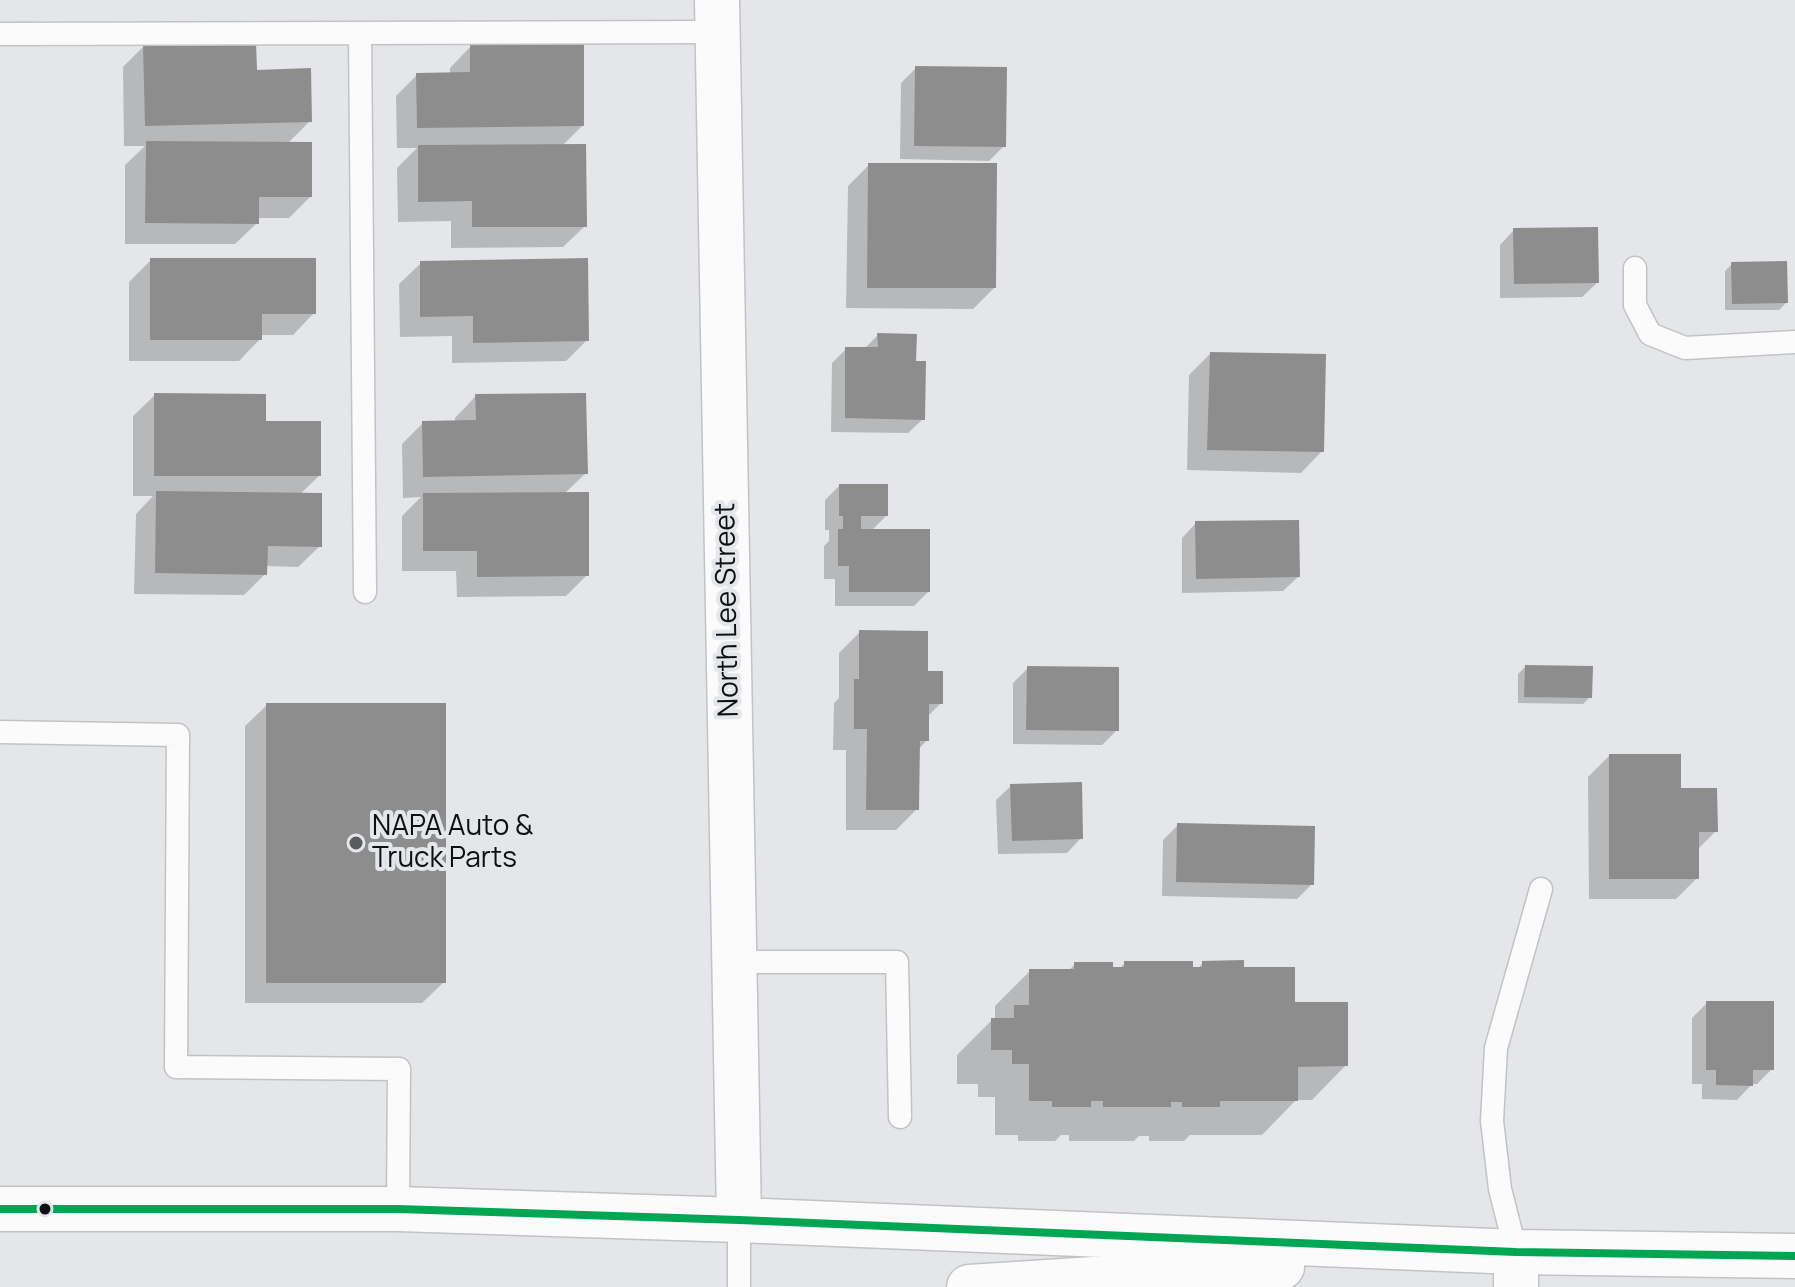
<!DOCTYPE html>
<html>
<head>
<meta charset="utf-8">
<style>
  body { margin:0 }
  canvas { display:block; background:#e4e6e9 }
</style>
</head>
<body>
<canvas width="1795" height="1287"></canvas>
<script>
const ctx = document.querySelector('canvas').getContext('2d');
ctx.lineJoin = 'round';
function fill(path, color) { ctx.fillStyle = color; ctx.fill(path, 'evenodd'); }
const poly = rows => new Path2D(rows.map(r => 'M' + r).join(''));
function strokePath(path, color, width, dash) { ctx.strokeStyle = color; ctx.lineWidth = width; ctx.lineCap = dash ? 'butt' : 'round'; ctx.setLineDash(dash || []); ctx.stroke(path); }
function label(font, color, halo, rows, align = 'center') {
  ctx.font = font + ' Manrope,sans-serif'; ctx.lineWidth = 8; ctx.setLineDash([]); ctx.textBaseline = 'middle'; ctx.strokeStyle = halo; ctx.fillStyle = color; for (const [text, x, y, turn = 0] of rows) {
    ctx.save(); ctx.translate(x, y); ctx.rotate((+turn || 0) * Math.PI / 180); ctx.textAlign = isNaN(turn) ? turn : align; if (halo) ctx.strokeText(text, 0, 0); ctx.fillText(text, 0, 0); ctx.restore();
  }
}
fill(poly([
  [144,46,255,72,310,121,287,144,310,197,289,218,257,218,257,223,235,244,125,244,125,165,145,146,124,146,123,67],
  [471,46,582,126,562,146,585,226,563,247,451,248,451,221,398,222,397,168,417,148,397,148,396,96,417,75,450,74,450,68],
  [916,68,1004,146,989,161,900,159,901,83],
  [869,165,994,288,973,309,846,308,848,186],
  [1514,230,1597,283,1582,297,1500,298,1500,245],
  [151,260,314,313,293,335,260,335,260,339,239,361,129,361,129,282],
  [421,263,587,340,566,361,452,363,452,336,400,337,399,284],
  [1732,264,1786,303,1779,310,1725,310,1725,271],
  [878,335,914,363,923,419,908,433,831,432,832,363,846,349,864,349],
  [1210,354,1322,451,1301,473,1187,470,1189,375],
  [155,395,319,476,299,495,320,546,298,567,265,566,265,574,244,595,134,594,136,514,153,496,133,496,133,416],
  [476,396,586,473,564,494,587,575,566,596,457,597,456,571,402,571,402,516,421,497,403,498,402,444,423,423,455,423,455,418],
  [839,486,886,516,871,531,928,592,914,606,835,606,835,579,824,579,824,546,829,541,829,530,825,530,825,500],
  [1196,523,1298,577,1283,591,1182,593,1182,538],
  [860,632,926,673,941,703,927,717,927,740,918,750,917,809,896,830,846,830,846,750,833,750,834,703,839,698,839,653],
  [1525,667,1590,697,1583,704,1518,703,1518,674],
  [1028,668,1117,730,1102,745,1013,744,1013,683],
  [267,705,444,982,422,1003,245,1003,245,726],
  [1609,756,1679,790,1716,831,1697,850,1697,878,1676,899,1589,899,1588,777],
  [1011,786,1081,838,1067,853,998,854,996,800],
  [1178,825,1312,884,1297,899,1162,896,1163,840],
  [1125,963,1197,969,1203,963,1242,970,1293,1004,1346,1065,1312,1100,1296,1100,1262,1135,1190,1135,1184,1141,1149,1141,1149,1136,1139,1136,1134,1141,1069,1141,1069,1135,1061,1135,1055,1141,1018,1141,1018,1135,995,1135,995,1097,978,1097,978,1084,957,1084,957,1055,992,1020,995,1020,995,1006,1030,971,1068,971,1075,964,1119,969],
  [1707,1003,1772,1069,1757,1084,1752,1084,1737,1100,1702,1099,1702,1084,1692,1084,1692,1018]
]), '#0003');
fill(poly([
  [256,42,257,70,311,68,312,122,145,126,143,44],
  [470,44,584,44,584,126,417,128,416,73,470,72],
  [915,66,1007,67,1006,147,914,146],
  [146,141,312,142,312,197,259,197,259,224,145,223],
  [586,144,587,227,472,227,472,201,418,202,418,145],
  [868,163,997,163,996,288,867,288],
  [1598,227,1599,283,1514,284,1513,228],
  [150,258,316,258,316,314,262,314,262,340,150,340],
  [588,258,589,341,473,343,473,316,420,317,420,261],
  [1787,261,1788,303,1732,304,1731,262],
  [877,333,917,334,916,361,926,361,925,420,845,418,845,347,878,347],
  [1210,352,1326,354,1324,452,1207,450],
  [154,393,266,394,266,421,321,421,321,476,154,476],
  [586,393,588,474,423,477,422,421,476,420,475,394],
  [839,484,888,484,888,516,861,516,861,529,930,529,930,592,849,592,849,566,838,566,838,529,843,529,843,516,839,516],
  [156,491,322,493,322,547,268,546,267,575,155,573],
  [589,492,589,576,477,577,477,551,423,551,423,493],
  [1299,520,1300,577,1196,579,1195,521],
  [859,630,928,631,928,671,943,671,943,704,929,704,929,741,920,741,919,810,866,810,867,729,854,729,854,679,859,679],
  [1525,665,1593,666,1592,698,1524,697],
  [1027,666,1119,667,1119,731,1026,730],
  [266,703,446,703,446,983,266,983],
  [1609,754,1681,754,1681,788,1717,788,1718,832,1699,832,1699,879,1609,879],
  [1082,782,1083,839,1012,841,1010,784],
  [1177,823,1315,826,1314,885,1176,882],
  [1244,960,1244,967,1295,967,1295,1002,1348,1002,1348,1066,1298,1067,1298,1101,1220,1101,1220,1107,1182,1107,1182,1102,1171,1102,1171,1107,1103,1107,1103,1101,1091,1101,1091,1107,1052,1107,1052,1101,1029,1101,1029,1064,1012,1064,1012,1050,991,1050,991,1018,1014,1018,1014,1005,1029,1005,1029,969,1074,969,1074,962,1113,962,1113,967,1124,967,1124,961,1193,961,1193,967,1202,967,1202,961],
  [1706,1001,1774,1001,1774,1070,1753,1070,1753,1086,1716,1085,1716,1070,1706,1070]
]), '#8d8d8e');
const lane = poly([
  [360,33,365,592],
  [0,34,717,32],
  [1635,268,1635,305,1650,334,1685,348,1795,342],
  [0,732,178,735,176,1067,399,1069,398,1209],
  [734,962,897,962,900,1117],
  [739,1220,739,1287],
  [1516,1252,1500,1189,1492,1121,1496,1048,1541,889]
]);
const street = poly([
  [717,0,739,1220],
  [1516,1287,1516,1252]
]);
const primary = poly([
  [0,1209,398,1209,739,1220,1516,1252,1795,1256],
  [969,1287,1282,1267]
]);
strokePath(lane, '#c2c3c5', 25);
strokePath(street, '#c2c3c5', 47);
strokePath(primary, '#c2c3c5', 47);
strokePath(lane, '#fbfbfc', 22);
strokePath(street, '#fbfbfc', 44);
strokePath(primary, '#fbfbfc', 44);
strokePath(poly([
  [0,1209,398,1209,739,1220,1516,1252,1795,1256]
]), '#00a651', 8);
for (const [x, y, r, color] of [
  [356,843,8,"#5a5b5d"],
  [45,1209,7,"#0f1011"]
]) { const dot = new Path2D(); dot.arc(x, y, r, 0, 2 * Math.PI); ctx.fillStyle = color; ctx.fill(dot); strokePath(dot, '#e3e6ea', 3); }
label('28px', '#0f1011', '#e3e6ea', [
  ["North Lee Street",728,610,-91]
]);
label('28px', '#0f1011', '#e3e6ea', [
  ["NAPA Auto &",372,827],
  ["Truck Parts",372,859]
], 'left');
</script>
</body>
</html>
